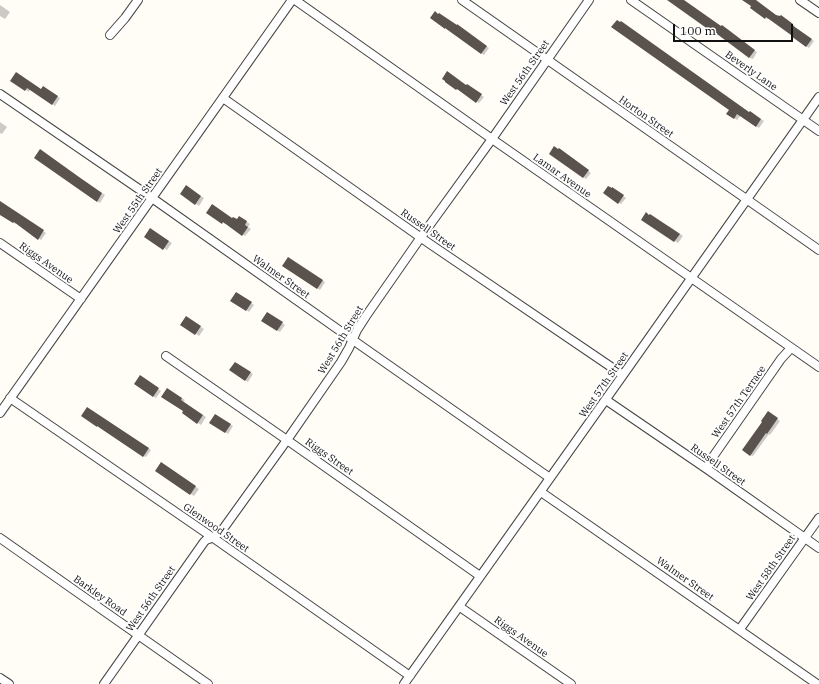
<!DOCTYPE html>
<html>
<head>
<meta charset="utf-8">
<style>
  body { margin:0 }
  #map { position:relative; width:819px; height:684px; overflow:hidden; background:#fffdf5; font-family:"IBM Plex Serif",serif }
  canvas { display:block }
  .scale { position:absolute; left:673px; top:24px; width:120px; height:18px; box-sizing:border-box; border:2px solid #111; border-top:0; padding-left:5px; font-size:12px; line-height:14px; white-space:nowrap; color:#111; -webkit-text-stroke:3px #fff; paint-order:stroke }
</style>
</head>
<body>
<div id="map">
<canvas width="819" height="684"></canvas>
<div class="scale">100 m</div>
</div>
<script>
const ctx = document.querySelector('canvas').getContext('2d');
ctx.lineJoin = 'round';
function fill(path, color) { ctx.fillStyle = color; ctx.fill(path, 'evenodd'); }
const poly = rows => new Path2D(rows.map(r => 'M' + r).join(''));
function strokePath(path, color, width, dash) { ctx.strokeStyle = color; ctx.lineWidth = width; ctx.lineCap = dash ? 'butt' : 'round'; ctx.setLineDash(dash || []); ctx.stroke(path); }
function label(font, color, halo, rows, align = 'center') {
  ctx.font = font + ' "IBM Plex Serif",serif'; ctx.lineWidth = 4; ctx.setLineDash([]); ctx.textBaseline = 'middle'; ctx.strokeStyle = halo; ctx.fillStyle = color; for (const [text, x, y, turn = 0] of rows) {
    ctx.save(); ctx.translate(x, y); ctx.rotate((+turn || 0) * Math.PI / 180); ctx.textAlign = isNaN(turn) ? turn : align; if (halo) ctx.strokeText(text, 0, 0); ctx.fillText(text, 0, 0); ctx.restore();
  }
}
fill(poly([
  [669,0,683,0,757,52,753,59,750,58,716,32,715,33,713,31],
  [744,0,755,0,778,17,784,18,795,26,794,27,814,41,809,48,806,46,793,35,769,18,768,19,765,18,752,6],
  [0,5,10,12,5,19,0,16],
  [431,18,460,27,489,48,484,55],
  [11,81,41,90,43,87,60,98,55,106,30,89,29,92],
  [446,82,470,87,484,97,479,103],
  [728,114,753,114,764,121,759,128,741,115,737,120],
  [0,122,7,127,2,134,0,133],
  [551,153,572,159,591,173,586,179],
  [82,180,105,195,100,203,97,201],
  [186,187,204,198,199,206,181,194],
  [615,190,626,198,621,204,619,203],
  [2,204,46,233,41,240,17,223,16,224,14,223,0,213,0,207],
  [208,213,238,220,240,217,250,224,248,227,251,229,245,236,226,223,225,224],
  [650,216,672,228,683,236,678,243,642,219],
  [151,229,172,243,167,250,146,236],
  [291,260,325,282,320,290,284,266],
  [237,293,254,305,249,312,232,300],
  [268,313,285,325,280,332,263,320],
  [186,317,204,329,199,336,181,324],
  [235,363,253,374,248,382,230,370],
  [143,378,161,391,156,398,153,396],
  [167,389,185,400,183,402,206,417,201,425,183,413,184,411],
  [87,408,151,450,146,457,143,456],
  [771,414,780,421,770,435,769,434,753,456,750,455],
  [215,415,233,426,228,434,211,422],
  [164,465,199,489,194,496,156,471]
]), '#0003');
fill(poly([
  [667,0,684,0,721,26,722,25,755,50,749,58,713,31,712,32],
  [742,0,756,0,776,15,780,16,781,15,793,24,792,25,812,39,806,47,791,36,791,35,766,17,765,19,750,8,751,6],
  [435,11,438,14,439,13,457,25,457,24,487,46,481,54,445,28,445,29,430,18],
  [617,20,620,22,621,21,749,112,750,111,761,119,756,127,737,114,734,119,726,114,729,110,611,27],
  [447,71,466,85,467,84,482,94,476,103,457,89,456,90,445,82,445,81,442,79],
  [16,72,41,89,43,86,58,96,52,105,27,88,25,91,10,81],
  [554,146,558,149,559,148,589,170,583,178,549,154],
  [40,149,79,177,102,193,97,202,34,158],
  [186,185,201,196,195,205,180,194],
  [608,186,612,188,612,187,624,195,618,204,603,193],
  [0,201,44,230,38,240,14,222,13,223,0,215],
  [212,204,232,218,233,217,237,219,239,216,247,221,245,225,248,227,242,236,223,222,222,224,206,213],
  [646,212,649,215,650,214,680,234,674,242,641,220],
  [150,228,169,241,163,250,144,237],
  [288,257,323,280,317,289,282,266],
  [236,292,252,302,246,311,230,301],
  [267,312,283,322,277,331,261,321],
  [186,316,201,326,195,335,180,325],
  [235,362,251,372,245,381,229,370],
  [140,375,159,388,153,397,134,384],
  [167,388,182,398,181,400,203,415,197,424,182,413,183,411,161,397],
  [87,407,149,448,143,457,97,426,97,427,81,416],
  [768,411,778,418,767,434,766,433,750,456,742,450,762,422,761,421],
  [215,414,231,424,225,433,209,423],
  [161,462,196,486,190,495,155,471]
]), '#5a524d');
const minor = poly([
  [295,0,492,139,819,367],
  [462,0,819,250],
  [631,0,819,131],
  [800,0,819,13],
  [110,35,125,18,138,0],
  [0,94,152,198,360,345,550,478],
  [223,98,430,244,623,375],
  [0,243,81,299],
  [166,356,287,440,480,576],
  [10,398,212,537,410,676],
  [606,400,707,469,819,548],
  [0,413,292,0],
  [707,469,710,461,781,359,791,348],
  [541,492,817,684],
  [0,538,208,684],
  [460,607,571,684],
  [740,629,819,518],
  [0,678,9,684],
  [104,684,204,542,206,540,214,537,223,529,287,440,341,362,349,348,357,330,366,316,421,237,492,139,589,0],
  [404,684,623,375,819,97]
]);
strokePath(minor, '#444', 10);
strokePath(minor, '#fff', 8);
label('10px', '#111', '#fff', [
  ["Beverly Lane",751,71,35],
  ["West 56th Street",525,73,-55],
  ["Horton Street",646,117,35],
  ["Lamar Avenue",562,176,35],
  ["West 55th Street",138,201,-55],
  ["Russell Street",428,230,35],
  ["Riggs Avenue",46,263,35],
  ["Walmer Street",281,277,35],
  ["West 56th Street",341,340,-59],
  ["West 57th Street",604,385,-55],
  ["West 57th Terrace",739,402,-55],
  ["Riggs Street",329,457,35],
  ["Russell Street",718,465,35],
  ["Glenwood Street",216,528,35],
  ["West 58th Street",771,568,-55],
  ["Walmer Street",685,579,35],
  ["Barkley Road",100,596,35],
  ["West 56th Street",151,599,-55],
  ["Riggs Avenue",521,637,35]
]);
</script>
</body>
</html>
